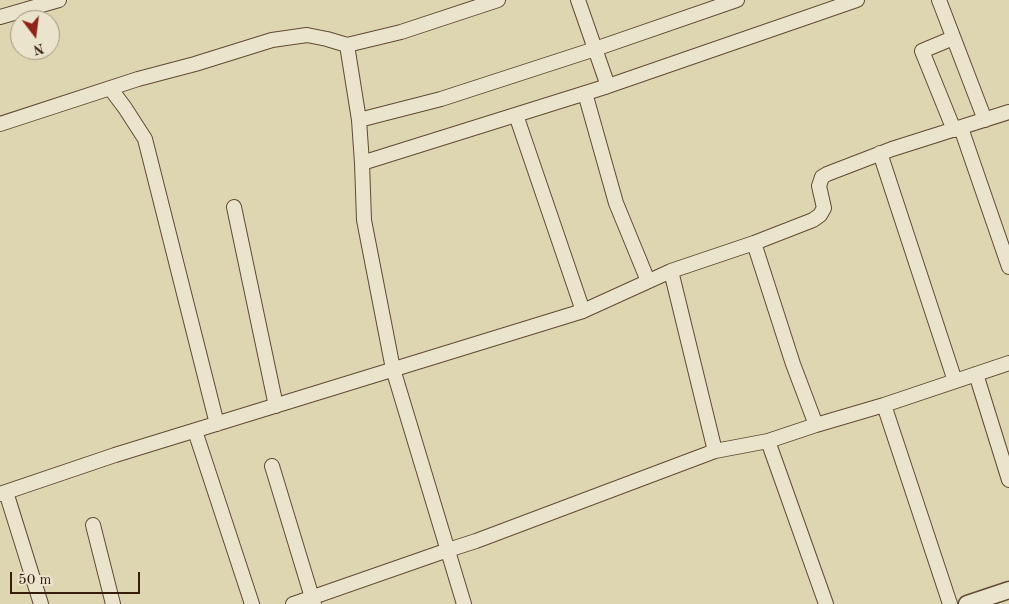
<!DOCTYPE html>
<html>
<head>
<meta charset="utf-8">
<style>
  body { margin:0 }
  #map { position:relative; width:1009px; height:604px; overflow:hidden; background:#ded5b1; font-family:"Old Standard TT",serif }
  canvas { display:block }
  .north { position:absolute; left:10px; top:10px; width:50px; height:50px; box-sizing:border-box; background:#eae4cc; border:1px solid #a2947e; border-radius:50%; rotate:165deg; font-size:14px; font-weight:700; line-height:20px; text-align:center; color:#371c09 }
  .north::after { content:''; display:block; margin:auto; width:18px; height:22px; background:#8f2418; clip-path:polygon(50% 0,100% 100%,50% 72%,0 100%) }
  .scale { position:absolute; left:10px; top:572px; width:130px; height:22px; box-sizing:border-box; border:2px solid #371c09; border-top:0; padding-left:6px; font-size:15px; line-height:18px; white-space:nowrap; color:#371c09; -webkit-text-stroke:4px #eae4cc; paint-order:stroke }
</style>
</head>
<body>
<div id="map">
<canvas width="1009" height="604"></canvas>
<div class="north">N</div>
<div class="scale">50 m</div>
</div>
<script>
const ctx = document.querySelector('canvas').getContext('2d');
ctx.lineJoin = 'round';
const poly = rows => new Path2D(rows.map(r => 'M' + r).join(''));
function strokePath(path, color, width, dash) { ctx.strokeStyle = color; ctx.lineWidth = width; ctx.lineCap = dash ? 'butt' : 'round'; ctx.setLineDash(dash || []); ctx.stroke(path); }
const minor = poly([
  [578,0,608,86],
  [939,0,985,120],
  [0,17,59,0],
  [953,38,922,51,954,130],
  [347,45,359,120,362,163],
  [110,88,125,108,145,139,217,424],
  [585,93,616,203,648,281],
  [516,115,583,311],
  [359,120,441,99,595,49,737,0],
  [0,124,138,79,195,64,272,40,307,35,327,39,347,45,401,32,498,0],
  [961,128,1009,267],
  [880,153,955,381],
  [234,207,276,406],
  [754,243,793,364,816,425,884,405,1009,363],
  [671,271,754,243,813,220,820,215,824,208,819,186,822,177,827,174,892,149,1009,112],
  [976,374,1009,480],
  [884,405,950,604],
  [195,431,252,604],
  [768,441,816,425],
  [272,466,314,604],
  [6,492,41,604],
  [0,494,115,455,583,311,671,271,715,451,768,441,826,604],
  [93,525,113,604],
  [293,604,448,550,476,541,715,451],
  [464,604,393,369,364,220,362,163,608,86,857,0]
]);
const tertiary = poly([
  [967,604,1009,590]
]);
strokePath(minor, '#614a33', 16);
strokePath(tertiary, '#614a33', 19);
strokePath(minor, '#eae4cc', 14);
strokePath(tertiary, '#eae4cc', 16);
</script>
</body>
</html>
